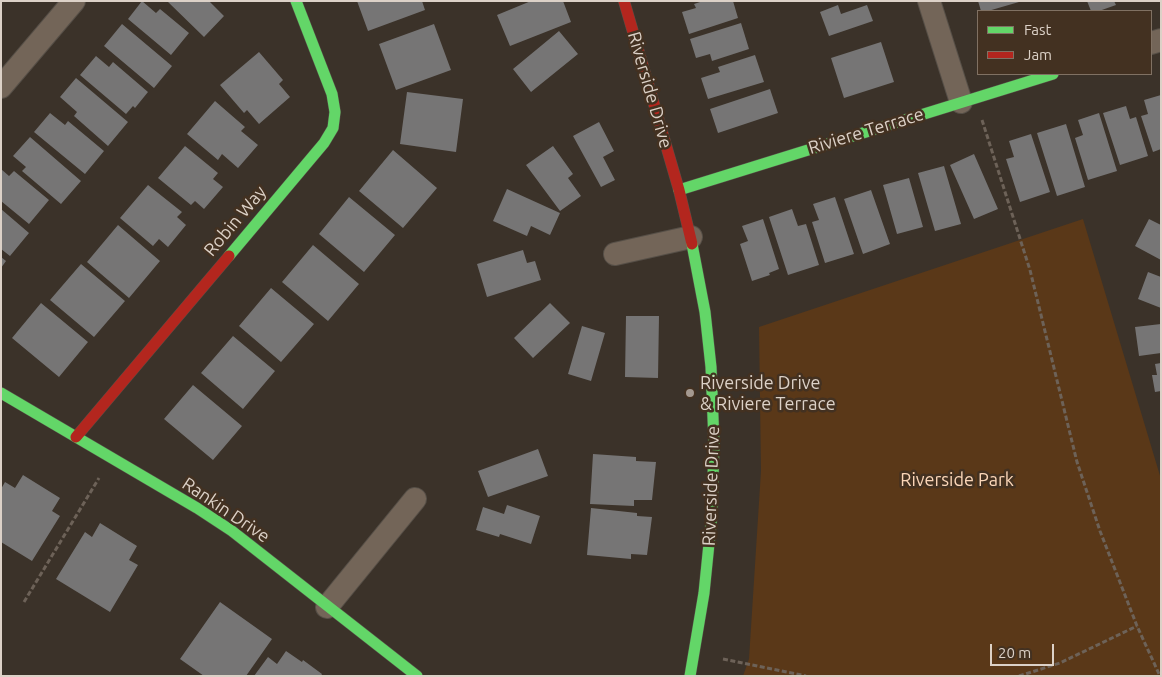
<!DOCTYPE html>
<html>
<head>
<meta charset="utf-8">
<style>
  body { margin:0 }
  #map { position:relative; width:1162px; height:677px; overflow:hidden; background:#3b3229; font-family:Ubuntu,sans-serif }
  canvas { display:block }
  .frame { position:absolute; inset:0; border:2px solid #dcd1c7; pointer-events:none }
  .legend { position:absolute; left:977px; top:10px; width:175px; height:65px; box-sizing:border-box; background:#433121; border:1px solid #807163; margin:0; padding:6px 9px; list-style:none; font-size:15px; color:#dcd1c7 }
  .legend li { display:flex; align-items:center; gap:10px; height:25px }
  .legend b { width:25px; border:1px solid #807163 }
  .scale { position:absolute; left:990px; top:644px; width:64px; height:22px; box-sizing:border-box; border:2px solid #dcd1c7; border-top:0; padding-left:6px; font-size:15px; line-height:18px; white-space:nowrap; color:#dcd1c7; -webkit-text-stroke:4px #433121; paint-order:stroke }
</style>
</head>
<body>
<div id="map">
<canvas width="1162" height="677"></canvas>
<div class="frame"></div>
<ul class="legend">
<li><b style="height:6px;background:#63d668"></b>Fast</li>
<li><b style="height:6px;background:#b3261e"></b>Jam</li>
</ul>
<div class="scale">20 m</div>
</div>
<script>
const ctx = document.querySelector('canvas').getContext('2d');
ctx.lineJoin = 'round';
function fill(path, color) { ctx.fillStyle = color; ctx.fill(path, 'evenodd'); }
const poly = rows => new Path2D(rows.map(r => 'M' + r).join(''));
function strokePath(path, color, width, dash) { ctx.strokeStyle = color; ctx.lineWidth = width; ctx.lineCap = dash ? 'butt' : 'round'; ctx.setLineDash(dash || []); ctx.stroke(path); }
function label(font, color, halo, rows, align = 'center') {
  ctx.font = font + ' Ubuntu,sans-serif'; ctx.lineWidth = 5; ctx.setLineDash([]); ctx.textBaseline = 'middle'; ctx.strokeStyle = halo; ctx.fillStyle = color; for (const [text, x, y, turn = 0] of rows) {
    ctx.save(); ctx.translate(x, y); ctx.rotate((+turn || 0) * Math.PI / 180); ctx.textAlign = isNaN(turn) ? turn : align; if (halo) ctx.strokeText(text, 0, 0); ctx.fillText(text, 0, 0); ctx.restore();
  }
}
fill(poly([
  [1083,219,1161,479,1161,676,743,676,749,659,761,471,759,327]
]), '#5a3818');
fill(poly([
  [142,1,156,13,160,9,189,33,171,55,128,19],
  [167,1,209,1,224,16,204,37],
  [357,1,422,1,425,10,368,31],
  [531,1,563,1,571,22,510,46,497,15],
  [703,1,733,1,738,18,689,34,682,12,696,8,694,4],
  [978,1,1019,1,1019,2,988,11,981,11],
  [1087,1,1114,1,1116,5,1099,11,1091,11],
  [838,5,841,14,867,5,873,21,829,36,820,12],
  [741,23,749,49,712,61,710,54,696,58,690,39],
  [122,24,172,66,154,88,104,46],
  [434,24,451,70,396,90,379,44],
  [559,31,578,54,531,92,513,69],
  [881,42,894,82,844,98,831,58],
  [259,52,283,80,279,84,290,97,259,124,247,110,244,113,220,85],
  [755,55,764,82,708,99,701,78,720,72,718,67],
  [96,56,109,67,113,62,148,92,135,108,133,106,126,114,80,75],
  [76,78,128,122,108,146,74,116,77,112,60,97],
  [770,89,778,113,718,133,710,109],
  [407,92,463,99,456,152,400,144],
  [1161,95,1161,149,1153,152,1141,116,1148,114,1144,100],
  [215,101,245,127,241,131,258,145,238,168,222,154,218,160,187,134],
  [1126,106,1130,119,1136,117,1148,156,1120,165,1103,113],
  [50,113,65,125,68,121,104,151,85,174,34,132],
  [1099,113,1117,171,1088,180,1075,138,1083,135,1078,120],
  [599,122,614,151,603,157,615,180,601,187,573,136],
  [1066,124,1085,187,1057,196,1037,133],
  [1031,134,1050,192,1020,202,1006,159,1014,157,1009,141],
  [30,137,81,181,61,204,22,171,26,167,13,156],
  [185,146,218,173,213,179,223,187,204,209,195,201,191,205,158,178],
  [553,146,573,174,568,178,581,196,560,211,526,165],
  [393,150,437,188,403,228,359,191],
  [974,154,998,209,974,219,950,165],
  [944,166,961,224,935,231,918,173],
  [1,169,9,176,14,171,49,200,29,224,1,201],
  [909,178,923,227,897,234,883,185],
  [148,185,182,212,177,217,186,225,168,247,159,239,153,246,120,218],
  [507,189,560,213,550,235,531,226,527,236,493,221],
  [871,190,890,244,863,254,844,199],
  [349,197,395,235,364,272,319,234],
  [835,197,854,254,825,263,812,222,819,220,813,204],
  [1,209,29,233,10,256,1,249],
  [792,209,798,226,806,224,819,265,788,275,769,217],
  [763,219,779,269,769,273,770,275,752,281,740,244,748,241,742,226],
  [1149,219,1161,225,1161,260,1135,246],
  [118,225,160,261,129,298,87,262],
  [313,245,359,284,328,321,282,282],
  [523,250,527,263,535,261,541,280,487,297,477,264],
  [1,257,6,261,1,268],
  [81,264,125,301,94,337,50,300],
  [1148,272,1161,277,1161,308,1138,299],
  [271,288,314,324,281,362,239,326],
  [41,303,88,342,59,377,12,338],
  [550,303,570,323,533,358,514,338],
  [626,316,659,316,658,378,625,377],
  [1161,324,1161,353,1139,356,1135,327],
  [582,326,605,333,591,381,568,374],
  [233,336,275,371,243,409,201,373],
  [1161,363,1161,391,1155,392,1152,375,1157,375,1155,364],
  [193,385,242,426,213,460,164,419],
  [538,449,548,476,488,497,478,471],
  [593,454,636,457,636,461,656,462,652,500,634,500,634,506,590,504],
  [23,475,60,498,52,511,60,516,32,561,1,542,1,489,5,482,15,488],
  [507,505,540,516,531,544,500,534,499,537,476,530,483,507,504,514],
  [591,508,637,513,637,516,652,517,647,555,631,554,631,559,587,555],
  [100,523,137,546,129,560,138,565,110,612,56,579,85,532,92,537],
  [220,602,272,639,246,676,204,676,180,659],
  [286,651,302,662,303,660,322,674,321,676,254,676,268,657,277,664]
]), '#767575');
const street = poly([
  [929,1,961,102],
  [1151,43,1161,40],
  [1,87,74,1],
  [615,254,691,237],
  [327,607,415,499]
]);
const fast = poly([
  [679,190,1053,74],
  [229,256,324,143,333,128,335,112,332,94,296,1],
  [1,393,197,508,232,531,417,676],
  [690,676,704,593,712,514,714,443,711,367,705,312,692,244]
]);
const jam = poly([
  [624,1,679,190,692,244],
  [76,437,229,256]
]);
strokePath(street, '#564f47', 24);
strokePath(fast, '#564f47', 12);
strokePath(jam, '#564f47', 12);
strokePath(poly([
  [982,120,1030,270,1077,462,1100,531,1137,626,1160,676],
  [24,602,99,478],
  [723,659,806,676],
  [1019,676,1060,663,1137,626]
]), '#6d6258', 3, [5, 2.5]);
strokePath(street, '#736558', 22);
strokePath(fast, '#63d668', 11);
strokePath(jam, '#b3261e', 11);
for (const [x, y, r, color] of [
  [690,393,5,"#a49990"]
]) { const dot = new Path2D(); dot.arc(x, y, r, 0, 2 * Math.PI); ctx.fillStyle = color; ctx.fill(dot); strokePath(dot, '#433121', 2); }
label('18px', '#dcd1c7', '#433121', [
  ["Riverside Drive",650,90,74],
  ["Riviere Terrace",866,131,-17],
  ["Robin Way",235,221,-50],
  ["Riverside Drive",711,486,-88],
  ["Rankin Drive",226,510,34]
]);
label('18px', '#dcd1c7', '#433121', [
  ["Riverside Drive",700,383],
  ["& Riviere Terrace",700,404]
], 'left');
label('18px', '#fbd6b8', '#433121', [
  ["Riverside Park",957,480]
]);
</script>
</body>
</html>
